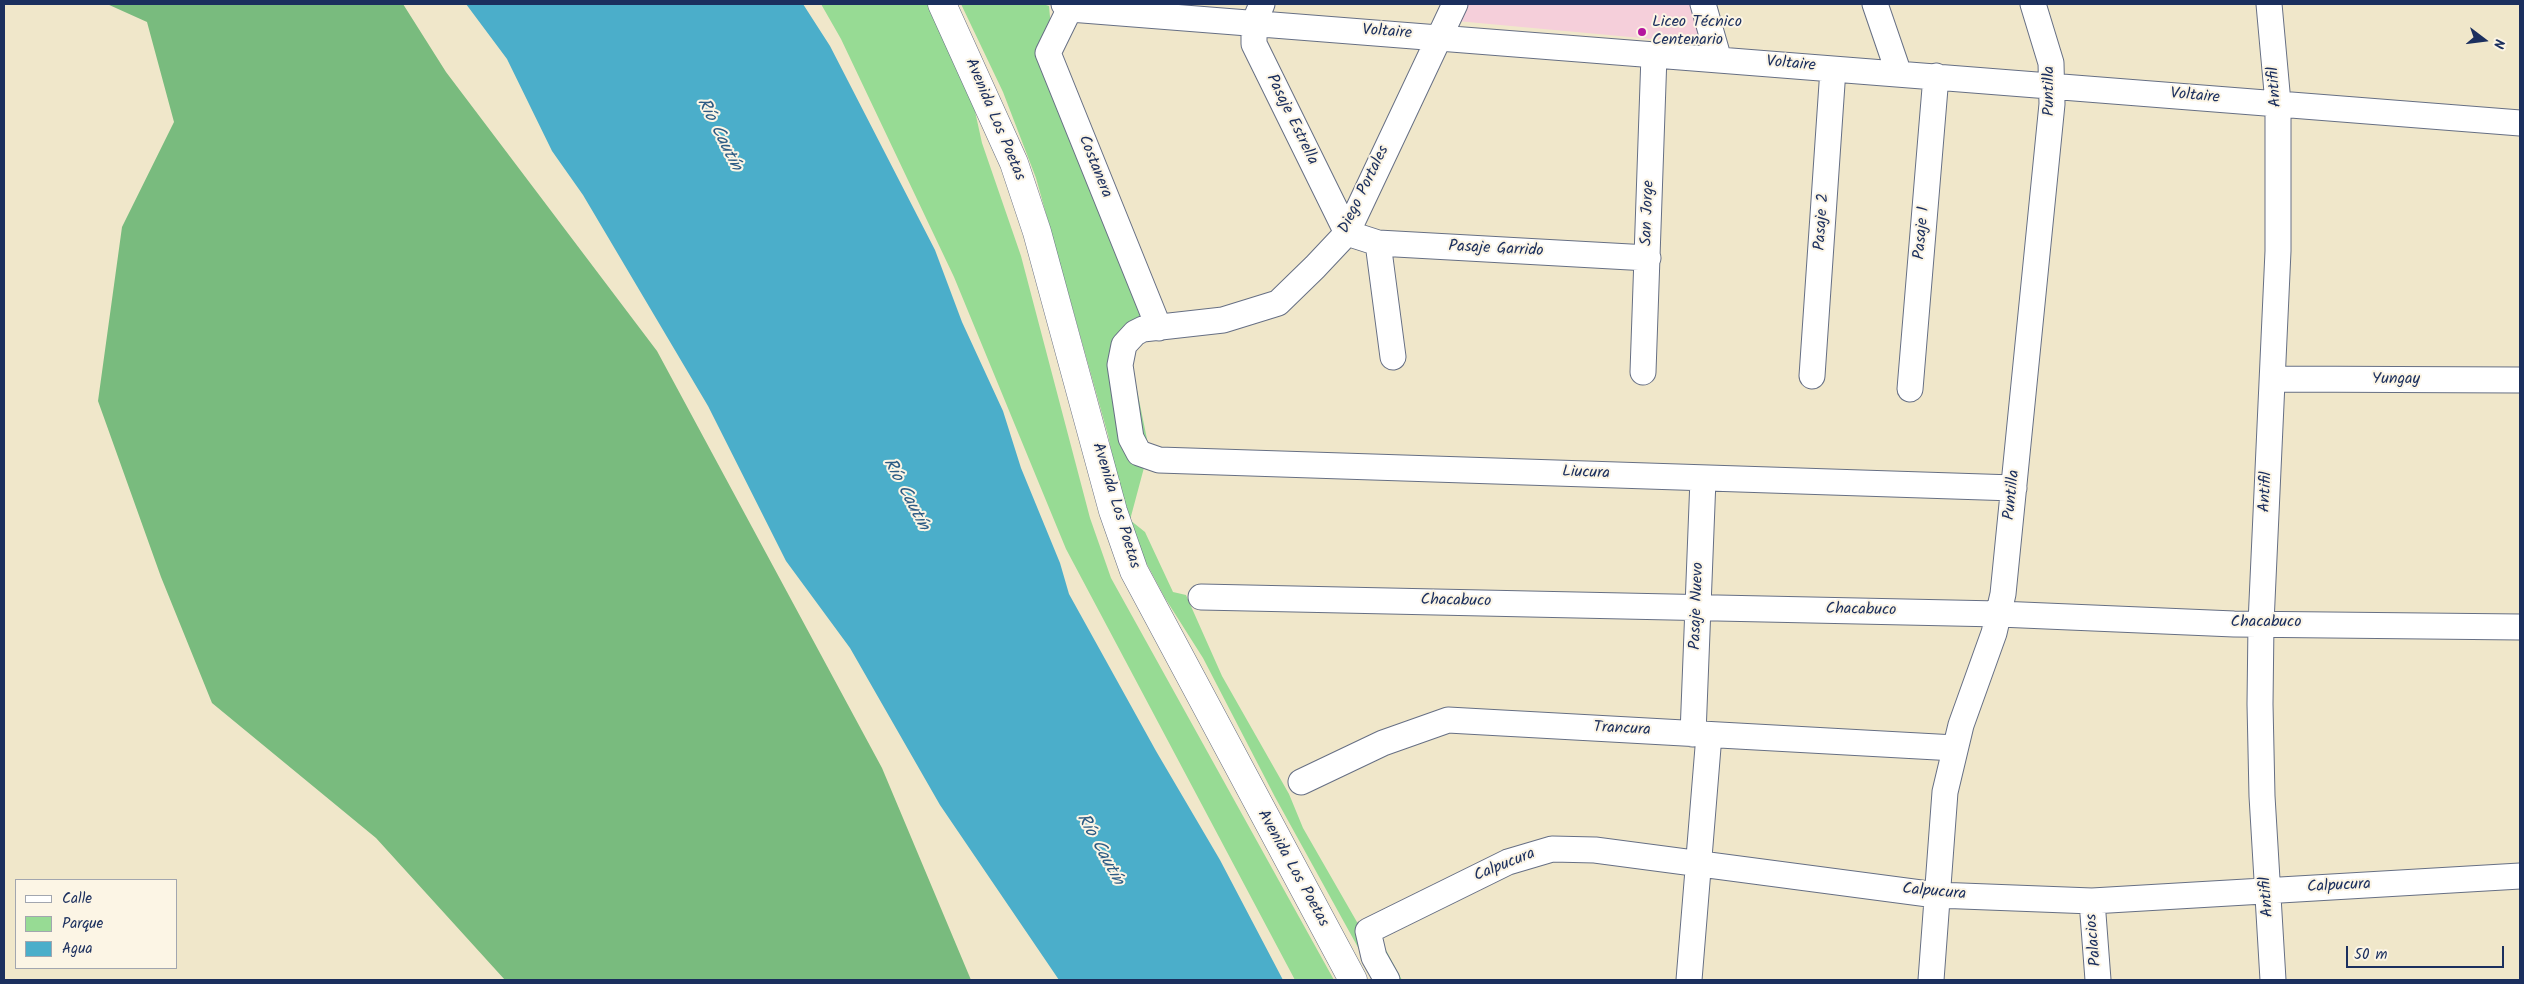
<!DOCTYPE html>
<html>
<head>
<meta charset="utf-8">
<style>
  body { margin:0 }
  #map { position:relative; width:2524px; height:984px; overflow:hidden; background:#f0e7ca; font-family:Kalam,sans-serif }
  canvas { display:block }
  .frame { position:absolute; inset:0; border:5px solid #1b2f5e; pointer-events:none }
  .legend { position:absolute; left:15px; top:879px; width:162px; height:90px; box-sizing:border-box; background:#fcf5e5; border:1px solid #a2a6af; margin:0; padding:6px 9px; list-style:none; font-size:15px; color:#1b2f5e }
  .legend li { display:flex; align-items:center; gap:10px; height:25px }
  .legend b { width:25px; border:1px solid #a2a6af }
  .north { position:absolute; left:2459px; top:15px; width:50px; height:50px; -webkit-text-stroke:4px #fcf5e5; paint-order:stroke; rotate:105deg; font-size:14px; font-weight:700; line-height:20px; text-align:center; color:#1b2f5e }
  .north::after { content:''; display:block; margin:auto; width:18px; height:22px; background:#1b2f5e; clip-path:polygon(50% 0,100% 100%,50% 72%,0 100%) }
  .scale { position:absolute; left:2346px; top:946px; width:158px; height:22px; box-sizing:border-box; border:2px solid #1b2f5e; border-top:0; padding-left:6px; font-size:15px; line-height:18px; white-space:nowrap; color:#1b2f5e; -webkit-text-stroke:4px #fcf5e5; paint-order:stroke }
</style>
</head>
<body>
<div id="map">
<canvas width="2524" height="984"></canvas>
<div class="frame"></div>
<ul class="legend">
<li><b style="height:6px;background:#fff"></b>Calle</li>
<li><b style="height:14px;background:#97db94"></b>Parque</li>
<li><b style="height:14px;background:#4baeca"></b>Agua</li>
</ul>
<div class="north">N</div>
<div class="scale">50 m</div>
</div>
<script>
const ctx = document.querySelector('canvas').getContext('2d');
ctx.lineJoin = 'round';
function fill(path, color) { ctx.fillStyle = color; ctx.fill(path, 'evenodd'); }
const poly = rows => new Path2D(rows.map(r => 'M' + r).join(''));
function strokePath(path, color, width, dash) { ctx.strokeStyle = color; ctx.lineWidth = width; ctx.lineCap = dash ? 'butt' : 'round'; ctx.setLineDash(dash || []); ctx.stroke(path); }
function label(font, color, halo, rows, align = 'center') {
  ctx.font = font + ' Kalam,sans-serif'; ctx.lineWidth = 4; ctx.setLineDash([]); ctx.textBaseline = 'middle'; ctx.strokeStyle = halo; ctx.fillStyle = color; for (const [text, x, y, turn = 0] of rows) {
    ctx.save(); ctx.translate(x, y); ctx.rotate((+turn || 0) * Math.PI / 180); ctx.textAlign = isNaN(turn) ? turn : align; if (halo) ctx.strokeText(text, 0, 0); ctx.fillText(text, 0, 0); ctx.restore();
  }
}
fill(poly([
  [1466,4,1693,4,1706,44,1457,21]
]), '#f5cfda');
fill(poly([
  [821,4,930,4,969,84,982,143,1021,256,1090,518,1111,578,1334,980,1295,980,1066,549,954,277,841,39],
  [961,4,1043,4,1049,6,1051,28,1153,330,1126,336,1149,449,1130,520,1145,532,1173,592,1186,595,1222,676,1289,794,1303,828,1369,943,1379,937,1402,980,1376,980,1275,797,1203,658,1165,598,1140,551,1124,513,1108,435,1036,178,1003,92]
]), '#97db94');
fill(poly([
  [107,4,403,4,446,72,657,351,882,768,971,980,505,980,376,838,212,703,161,577,98,401,122,227,174,122,147,22]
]), '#79bb7e');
fill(poly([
  [466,4,803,4,830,46,935,250,962,322,1003,411,1021,468,1060,563,1069,594,1156,751,1220,860,1283,980,1059,980,940,805,850,648,786,561,708,406,583,195,552,151,507,59]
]), '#4baeca');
const minor = poly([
  [1064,4,1070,9,2520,123],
  [1072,4,1048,53,1159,328],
  [1262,4,1254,23,1254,44,1347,233,1378,243,1648,258],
  [1455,4,1347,233,1315,267,1278,303,1223,320,1143,329,1135,333,1124,345,1120,365,1131,438,1139,453,1159,460,2014,488],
  [1703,4,1719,60],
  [1875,4,1899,74],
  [2269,4,2278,103,2278,251,2261,623,2260,704,2262,796,2273,980],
  [1378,243,1393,357],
  [1643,372,1654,55],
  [1812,376,1833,69],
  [2273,379,2520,380],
  [1910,389,1936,76],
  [1201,597,1999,614,2234,624,2520,627],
  [1693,734,1703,479],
  [1301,782,1383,743,1448,720,1955,748],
  [2092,901,2098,980],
  [1387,980,1374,957,1368,931,1508,862,1552,849,1595,850,1936,895,2092,901,2520,876],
  [1689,980,1709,735],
  [1931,980,1945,792,1961,725,1994,633,2003,594,2052,104,2051,63,2033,4]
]);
const major = poly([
  [942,4,1014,163,1037,232,1113,511,1134,571,1353,980]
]);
strokePath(minor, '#666f84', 27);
strokePath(major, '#666f84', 29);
strokePath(minor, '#fff', 25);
strokePath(major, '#fff', 28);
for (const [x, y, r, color] of [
  [1642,32,5,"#b5179e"]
]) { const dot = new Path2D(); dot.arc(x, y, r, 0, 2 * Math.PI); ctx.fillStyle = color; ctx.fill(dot); strokePath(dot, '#fcf5e5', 2); }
label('16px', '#1b2f5e', '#fcf5e5', [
  ["Liceo Técnico",1652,23],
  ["Centenario",1652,41]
], 'left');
label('16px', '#1b2f5e', '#fcf5e5', [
  ["Voltaire",1387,33,4],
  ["Voltaire",1791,65,5],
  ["Antifil",2276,87,-94],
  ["Puntilla",2050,91,-90],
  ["Voltaire",2195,97,5],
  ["Avenida Los Poetas",994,120,67],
  ["Pasaje Estrella",1291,120,64],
  ["Costanera",1094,167,68],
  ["Diego Portales",1365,190,-64],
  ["San Jorge",1649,213,-88],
  ["Pasaje 2",1823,222,-86],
  ["Pasaje 1",1923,233,-85],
  ["Pasaje Garrido",1496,250,3],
  ["Yungay",2396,380],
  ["Liucura",1586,474,2],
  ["Antifil",2267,492,-87],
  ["Puntilla",2013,495,-84],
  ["Avenida Los Poetas",1115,506,73],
  ["Chacabuco",1456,602,1],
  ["Pasaje Nuevo",1698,606,-88],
  ["Chacabuco",1861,611,1],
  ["Chacabuco",2266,623],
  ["Trancura",1622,730,3],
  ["Calpucura",1505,866,-22],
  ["Avenida Los Poetas",1292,869,61],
  ["Calpucura",2339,887,-3],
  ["Calpucura",1934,893,5],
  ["Antifil",2268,897,-94],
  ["Palacios",2095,940,-95]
]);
label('italic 18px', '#2c5b84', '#fcf5e5', [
  ["Río Cautín",718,135,63],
  ["Río Cautín",905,495,62],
  ["Río Cautín",1099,850,61]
]);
</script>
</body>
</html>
